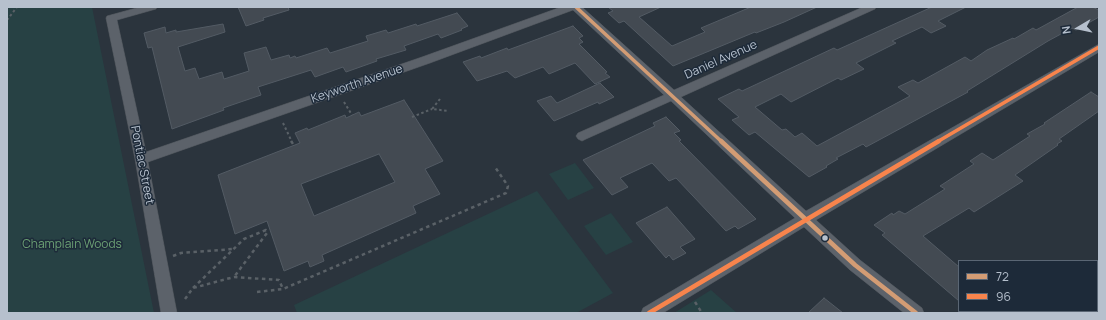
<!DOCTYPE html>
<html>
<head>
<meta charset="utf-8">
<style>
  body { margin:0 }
  #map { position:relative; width:1106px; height:320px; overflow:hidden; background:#2b343d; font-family:Manrope,sans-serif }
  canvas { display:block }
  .frame { position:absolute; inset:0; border:8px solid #b6c0cd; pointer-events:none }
  .legend { position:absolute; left:958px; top:260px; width:140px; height:52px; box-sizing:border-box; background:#1d2a39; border:1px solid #5a6674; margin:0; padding:5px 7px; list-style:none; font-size:12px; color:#b6c0cd }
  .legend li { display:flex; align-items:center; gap:8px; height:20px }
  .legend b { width:20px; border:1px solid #5a6674 }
  .north { position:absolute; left:1058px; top:8px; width:40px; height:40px; -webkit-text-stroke:3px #1d2a39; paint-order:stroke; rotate:261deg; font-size:11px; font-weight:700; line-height:16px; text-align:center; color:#b6c0cd }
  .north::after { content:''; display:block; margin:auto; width:14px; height:18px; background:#b6c0cd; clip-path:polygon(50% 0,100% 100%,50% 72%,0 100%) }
</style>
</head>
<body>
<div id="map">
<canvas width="1106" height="320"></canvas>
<div class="frame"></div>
<ul class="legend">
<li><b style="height:5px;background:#d39c74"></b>72</li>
<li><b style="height:5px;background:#f8844c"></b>96</li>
</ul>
<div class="north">N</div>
</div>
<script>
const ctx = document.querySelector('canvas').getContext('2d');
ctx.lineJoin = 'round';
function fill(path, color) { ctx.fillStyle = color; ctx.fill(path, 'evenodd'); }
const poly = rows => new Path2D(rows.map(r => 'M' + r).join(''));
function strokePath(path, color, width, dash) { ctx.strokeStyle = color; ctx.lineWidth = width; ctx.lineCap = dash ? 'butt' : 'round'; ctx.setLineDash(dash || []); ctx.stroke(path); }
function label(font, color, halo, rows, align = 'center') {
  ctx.font = font + ' Manrope,sans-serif'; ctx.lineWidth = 3; ctx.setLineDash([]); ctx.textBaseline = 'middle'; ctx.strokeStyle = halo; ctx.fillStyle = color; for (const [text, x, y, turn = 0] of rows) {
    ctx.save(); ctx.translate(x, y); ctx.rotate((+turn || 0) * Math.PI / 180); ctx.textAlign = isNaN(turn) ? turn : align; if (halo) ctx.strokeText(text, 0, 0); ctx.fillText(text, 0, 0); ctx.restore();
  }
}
fill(poly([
  [7,7,92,7,154,313,7,313],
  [575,163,594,188,568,200,549,174],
  [537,191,613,293,576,313,297,313,294,305],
  [611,213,633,242,606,255,584,226],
  [711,290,737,313,674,313]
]), '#274144');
const building = poly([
  [238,7,288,7,289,10,263,18,264,20,246,26,238,7],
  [608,7,661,7,639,17,672,46,705,32,701,28,751,7,817,7,784,22,756,33,755,32,673,66,624,21,619,23,608,13,613,11,608,7],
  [932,7,966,7,938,21,946,26,931,33,922,27,892,41,896,43,856,63,864,69,841,80,838,78,791,102,781,94,755,107,782,130,786,129,795,137,802,133,817,146,910,96,898,87,913,80,918,83,965,57,971,61,987,50,1013,38,1014,39,1033,28,1036,30,1078,7,1092,7,1099,10,1099,17,1076,30,1072,28,1048,41,967,91,968,92,866,147,863,144,836,158,838,159,826,166,827,167,809,177,755,132,749,135,732,120,739,117,718,99,739,89,742,91,834,48,837,50,932,7],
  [457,13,468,26,461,29,462,30,441,38,438,34,404,46,406,50,376,59,377,61,346,72,343,67,315,77,311,70,258,87,261,95,223,108,224,110,172,129,152,47,148,48,144,33,165,27,166,33,176,30,176,32,223,24,225,32,178,47,185,71,195,68,199,79,222,72,224,79,249,71,244,53,266,47,271,60,289,55,290,58,295,56,296,58,327,48,330,53,368,41,366,36,386,30,388,33,416,24,417,26,457,13],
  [573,26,583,36,579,38,583,42,579,44,607,72,605,73,610,77,595,84,575,63,549,74,543,67,515,78,507,71,477,81,463,62,480,56,481,58,507,48,508,50,573,26],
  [600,83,614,97,599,104,598,102,554,121,537,101,551,96,557,103,600,83],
  [1091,92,1099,97,1099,111,1059,139,1062,141,1057,144,1058,145,1015,175,1023,181,974,212,969,208,923,236,959,267,959,301,882,235,885,233,874,225,892,213,893,215,899,211,905,214,945,189,940,186,974,164,970,161,982,153,993,160,1030,136,1027,134,1045,124,1044,123,1091,92],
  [404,100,443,161,425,169,440,194,413,206,416,213,322,255,324,261,310,267,308,261,284,271,267,221,235,234,218,175,300,143,295,133,307,128,308,130,345,115,346,118,359,112,361,116,404,100],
  [379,154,395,182,314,216,301,184,379,154],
  [666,117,680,131,674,133,681,140,679,141,756,219,738,229,735,226,726,231,676,178,669,181,652,163,620,178,628,187,612,195,583,160,655,126,653,123,666,117],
  [667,207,695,239,680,247,686,253,673,260,669,255,666,258,636,223,667,207],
  [824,298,843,313,808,313,824,298]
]);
fill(building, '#434a52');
strokePath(building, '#535b64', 1);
const street = poly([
  [140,7,157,7,156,9,117,20,146,152,422,57,561,7,582,7,674,90,863,7,876,7,875,9,681,97,806,211,1099,44,1099,52,816,220,860,260,922,308,924,313,904,313,850,270,804,227,663,313,641,313,643,308,795,218,671,101,586,139,582,141,578,139,576,136,578,133,664,95,573,10,430,63,148,162,177,313,161,313,135,159,106,18,107,16,140,7]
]);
strokePath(street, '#4a5057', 1);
strokePath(poly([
  [7,20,17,7],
  [440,99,432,109,449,111],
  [344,102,352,115],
  [412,117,432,109],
  [283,123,292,142]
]), '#5a6167', 2, [2.5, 2.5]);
strokePath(poly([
  [291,141,293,144],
  [173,256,181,253,233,249],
  [193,288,244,239,266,230,267,233,234,277],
  [257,292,283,289,506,193,508,186,495,167],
  [185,299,193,288,234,277,279,280,283,289],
  [695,302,702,313]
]), '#5a6167', 2.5, [3.5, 3.5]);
fill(street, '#5c626a');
strokePath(poly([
  [576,7,722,142]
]), '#d39c74', 3.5);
strokePath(poly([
  [721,141,855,265,916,313]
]), '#d39c74', 4.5);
strokePath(poly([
  [937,142,1099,47]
]), '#f8844c', 3.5);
strokePath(poly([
  [649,313,939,141]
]), '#f8844c', 4.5);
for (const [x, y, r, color] of [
  [825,238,3.5,"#b6c0cd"]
]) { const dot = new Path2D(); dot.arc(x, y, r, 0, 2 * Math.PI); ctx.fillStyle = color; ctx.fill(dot); strokePath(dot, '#1d2a39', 1.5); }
label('12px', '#b6c0cd', '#1d2a39', [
  ["Daniel Avenue",721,60,-24],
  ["Keyworth Avenue",357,84,-19],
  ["Pontiac Street",142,165,79]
]);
label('12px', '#6ba074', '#1d2a39', [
  ["Champlain Woods",72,245]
]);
</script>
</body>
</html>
